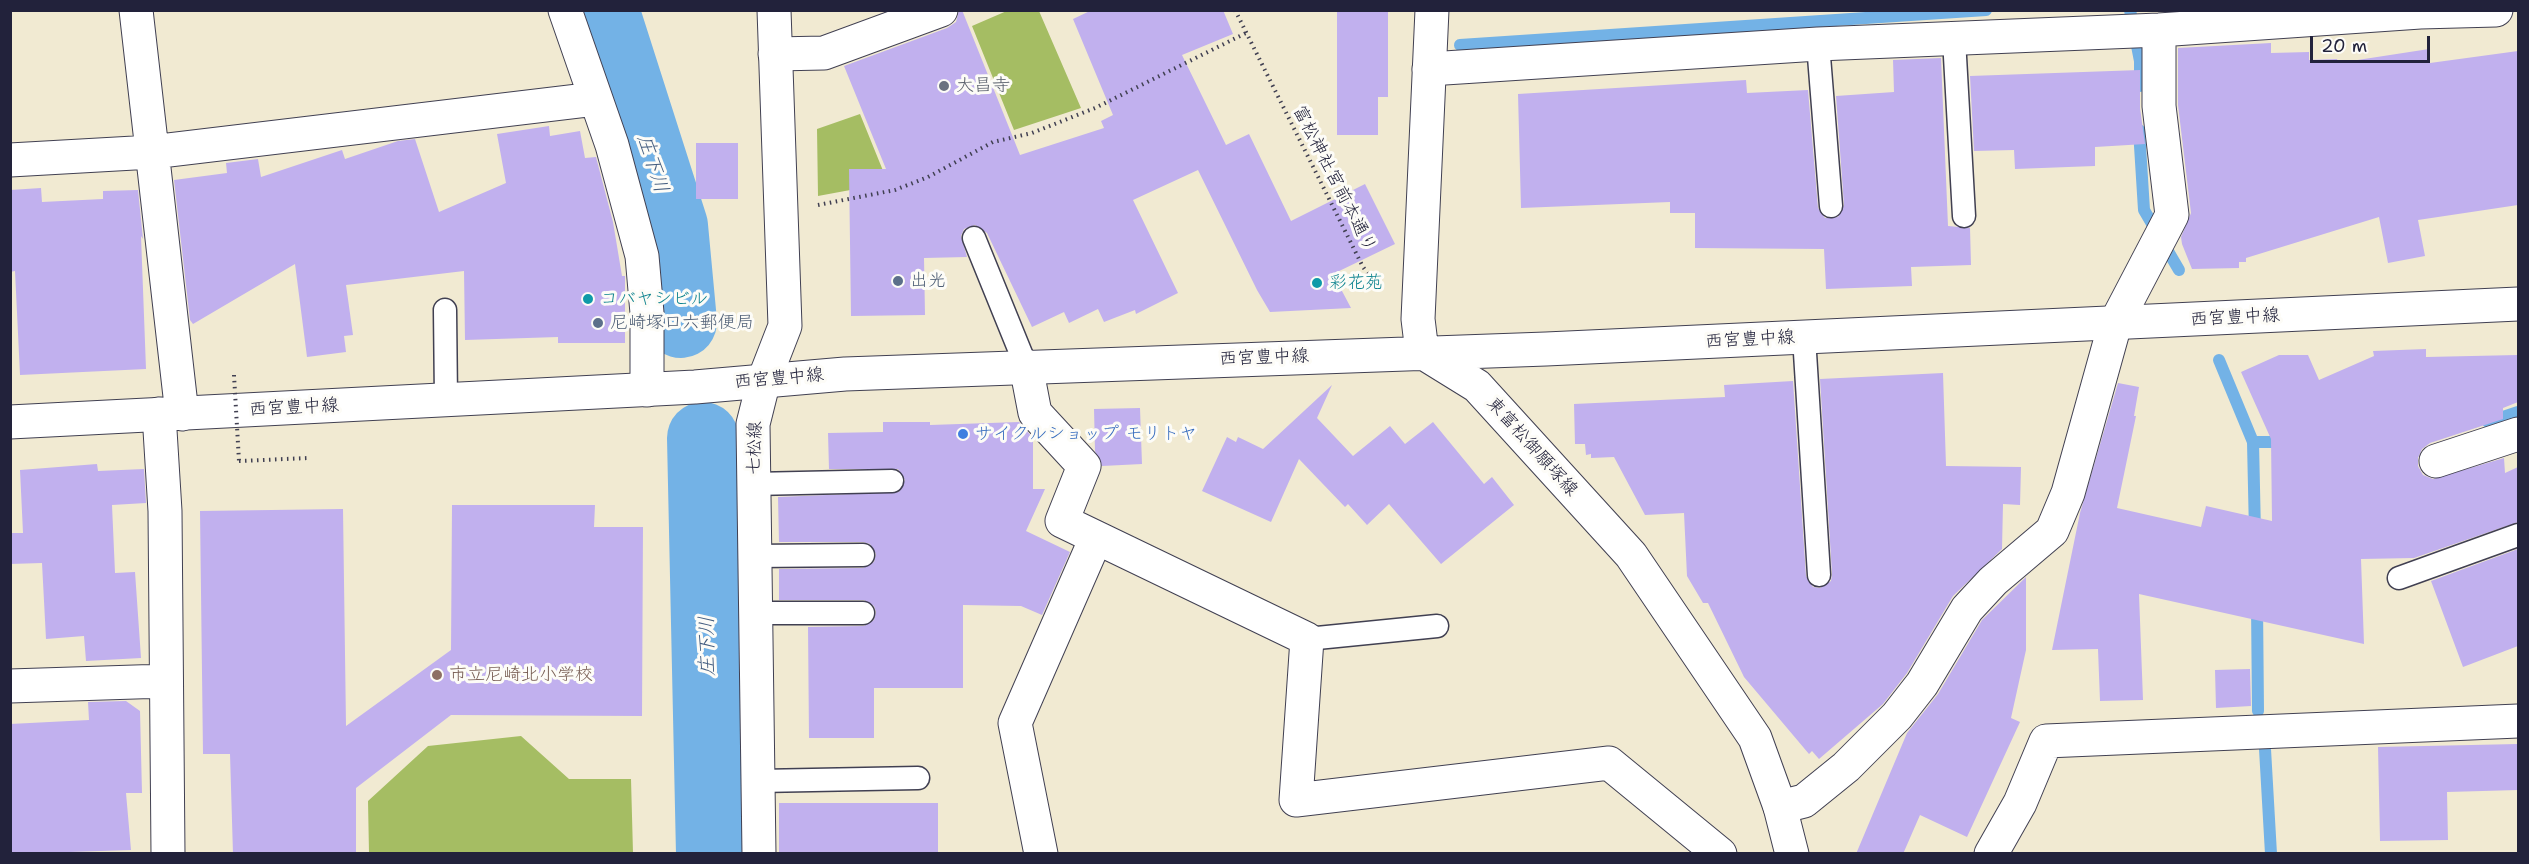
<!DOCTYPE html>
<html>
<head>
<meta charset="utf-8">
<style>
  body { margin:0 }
  #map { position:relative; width:2529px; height:864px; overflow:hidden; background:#f1ead2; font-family:"Shantell Sans",sans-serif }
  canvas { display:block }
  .frame { position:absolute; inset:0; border:12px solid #22223b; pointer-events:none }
  .scale { position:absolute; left:2310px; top:36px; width:120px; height:27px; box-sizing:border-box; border:3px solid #22223b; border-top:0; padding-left:8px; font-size:18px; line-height:21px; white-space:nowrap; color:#22223b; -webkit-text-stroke:4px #fdfcf7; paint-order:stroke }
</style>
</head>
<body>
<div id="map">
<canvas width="2529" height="864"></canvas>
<div class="frame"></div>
<div class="scale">20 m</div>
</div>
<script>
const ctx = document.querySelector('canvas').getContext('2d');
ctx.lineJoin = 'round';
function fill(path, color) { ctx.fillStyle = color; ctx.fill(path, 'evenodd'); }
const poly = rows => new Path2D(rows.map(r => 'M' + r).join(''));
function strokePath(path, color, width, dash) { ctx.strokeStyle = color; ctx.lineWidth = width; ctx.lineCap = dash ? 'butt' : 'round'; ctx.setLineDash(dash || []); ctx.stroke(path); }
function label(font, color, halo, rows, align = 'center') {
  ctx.font = font + ' "Shantell Sans","Klee One",sans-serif'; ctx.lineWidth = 6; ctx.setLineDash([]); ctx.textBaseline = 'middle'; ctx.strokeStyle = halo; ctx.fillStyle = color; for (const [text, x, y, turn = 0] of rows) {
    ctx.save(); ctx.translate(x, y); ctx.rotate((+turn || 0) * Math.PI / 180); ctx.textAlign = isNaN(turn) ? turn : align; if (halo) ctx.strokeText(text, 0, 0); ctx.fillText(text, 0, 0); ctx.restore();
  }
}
fill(poly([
  [1009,10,1039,11,1081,108,1014,130,972,26],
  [860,114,888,183,818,196,817,129],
  [521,736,569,779,631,779,633,853,369,853,368,801,428,746]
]), '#a5bd63');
strokePath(poly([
  [2130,10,2140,61,2140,86],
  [1460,45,1986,10],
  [2139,130,2144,210,2179,270],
  [2219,360,2253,442,2285,442],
  [2488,422,2518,412],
  [2253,442,2255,533],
  [2257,604,2258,711],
  [2265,749,2271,854]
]), '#73b2e6', 12);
strokePath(poly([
  [603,10,672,226,681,322],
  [703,438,712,854]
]), '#73b2e6', 72);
fill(poly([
  [959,10,962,10,1020,155,1104,128,1101,121,1113,115,1073,19,1092,10,1223,10,1233,34,1182,55,1226,145,1249,134,1291,221,1365,184,1395,244,1333,274,1351,308,1270,312,1257,290,1198,170,1133,200,1178,293,1136,314,1135,310,1104,322,1098,309,1069,323,1064,312,1032,327,987,233,975,225,964,229,961,236,967,257,924,258,925,315,851,316,849,169,886,169,844,66,947,28,956,22],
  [1337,10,1388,10,1388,97,1378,97,1378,135,1337,135],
  [2271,43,2271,53,2309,52,2309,60,2337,59,2338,63,2429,49,2430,63,2518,51,2518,205,2418,220,2425,256,2388,263,2379,217,2246,258,2246,262,2239,262,2239,268,2192,269,2182,244,2181,237,2191,213,2178,105,2178,48],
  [1941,58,1948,226,1970,228,1971,265,1911,267,1912,286,1826,289,1824,249,1695,248,1695,213,1670,213,1670,202,1521,208,1518,94,1746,80,1747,93,1808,90,1818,208,1825,218,1838,217,1844,205,1836,96,1894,92,1893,60],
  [2140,70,2140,108,2145,144,2095,147,2095,166,2015,169,2014,150,1974,151,1970,76],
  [549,126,550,136,580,131,585,158,596,157,613,222,622,276,625,276,625,343,558,343,558,337,465,340,464,271,346,285,353,335,344,336,346,352,307,357,295,264,193,324,190,320,174,180,227,173,226,163,258,159,261,177,342,150,345,159,398,141,415,139,439,212,506,183,497,134],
  [696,143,738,143,738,199,696,199],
  [41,188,42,202,103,199,103,191,138,190,143,239,141,236,146,369,20,375,15,271,10,272,10,190],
  [2426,349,2426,357,2518,355,2518,402,2503,408,2503,419,2430,443,2422,449,2418,458,2418,466,2423,475,2433,479,2504,458,2505,473,2518,467,2518,522,2414,558,2361,559,2364,644,2139,594,2143,700,2100,701,2098,649,2052,650,2080,513,2118,383,2139,387,2134,416,2136,416,2117,508,2201,527,2206,506,2272,521,2271,439,2241,372,2279,355,2308,355,2319,380,2374,356,2373,351],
  [1943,373,1946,466,2021,467,2020,505,2003,504,2002,549,1953,596,1907,673,1883,704,1819,759,1812,751,1809,754,1744,677,1708,603,1703,603,1687,576,1684,513,1645,515,1614,457,1591,458,1591,454,1586,455,1585,444,1575,444,1574,404,1725,397,1724,385,1793,381,1806,576,1813,587,1820,588,1831,581,1832,574,1820,379],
  [1332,385,1317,418,1353,456,1390,426,1405,444,1433,422,1484,484,1492,477,1514,505,1441,564,1389,504,1367,525,1348,504,1345,507,1299,459,1271,522,1202,491,1227,437,1236,442,1238,437,1263,449],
  [1140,408,1142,464,1102,466,1095,451,1094,409],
  [883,422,930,422,930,425,1019,422,1033,438,1033,489,1045,489,1026,531,1070,552,1042,615,1021,606,963,605,963,688,874,688,874,738,809,738,808,627,864,626,874,620,876,612,874,606,864,600,779,600,779,569,863,568,874,562,876,554,870,544,863,542,779,542,778,497,899,492,905,480,898,469,829,469,828,433,883,432],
  [97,464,98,471,144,469,146,503,112,505,115,573,135,572,141,658,86,661,84,636,46,639,42,563,10,564,10,533,23,533,20,470],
  [452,505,595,505,594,527,643,527,642,716,451,715,356,788,356,854,233,854,230,754,203,754,200,511,343,509,346,726,451,650],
  [2518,549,2518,646,2463,667,2431,581],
  [2026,577,2026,650,2011,718,2020,722,1967,837,1920,815,1903,854,1856,854,1907,733,1938,694,1982,620],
  [2250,669,2251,706,2216,708,2215,670],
  [126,701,140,711,142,793,126,793,131,850,10,854,10,724,89,720,88,702],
  [2518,744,2518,790,2447,792,2448,840,2380,841,2378,747],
  [779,803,938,803,938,852,779,852]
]), '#c1b0ee');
const service = poly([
  [1954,39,1964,216],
  [1818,44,1831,206],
  [974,238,1026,366],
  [445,310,446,400],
  [1804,337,1819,575],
  [753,484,892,481],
  [754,556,863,555],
  [2399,578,2518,535],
  [755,613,863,613],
  [1307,639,1437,626],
  [759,781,918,778]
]);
const minor = poly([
  [136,10,182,414],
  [565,10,612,145,642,256,647,313,647,390],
  [775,54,824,53,941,10],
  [1429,69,1818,44,2159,30,2420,12,2496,10],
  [10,160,152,152,595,99],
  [1026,366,1035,413,1084,466,1062,521,1307,639,1296,800,1609,763,1720,854],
  [159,414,165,511,168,854],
  [2436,461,2518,434],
  [10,686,166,681],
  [1780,807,1804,801,1846,767,1897,716,1922,684,1967,609,1993,581,2052,531,2068,493,2115,324,2172,215,2159,106,2159,30],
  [759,854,753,424,764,380],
  [1041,854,1015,723,1096,538],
  [1991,854,2020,803,2046,741,2518,721]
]);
const tertiary = poly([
  [764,380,785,326,774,10]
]);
const secondary = poly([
  [1432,10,1418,319,1422,352,1477,386,1631,555,1755,738,1780,807,1792,854],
  [10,422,695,387,845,374,1546,349,2518,304]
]);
strokePath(service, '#414052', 25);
strokePath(minor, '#414052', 35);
strokePath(tertiary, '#414052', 35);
strokePath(secondary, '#414052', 35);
strokePath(poly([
  [1235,10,1363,267,1381,292],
  [818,205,895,190,928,177,993,142,1032,133,1095,108,1246,33],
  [239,461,308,458]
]), '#414052', 4, [1.5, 4.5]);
strokePath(service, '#fff', 22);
strokePath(minor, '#fff', 33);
strokePath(tertiary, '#fff', 33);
strokePath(secondary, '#fff', 33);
strokePath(poly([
  [234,375,239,461]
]), '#414052', 4, [1.5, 4.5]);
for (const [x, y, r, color] of [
  [944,86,6,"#6b7280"],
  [898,281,6,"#5c6f8a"],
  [1317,283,6,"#0f9aa8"],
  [588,299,6,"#0f9aa8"],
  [598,323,6,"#5c6f8a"],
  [963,434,6,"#3f7fe0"],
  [437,675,6,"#8d6e63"]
]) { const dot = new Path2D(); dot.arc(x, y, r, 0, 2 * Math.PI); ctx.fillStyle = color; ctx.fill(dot); strokePath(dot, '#fdfcf7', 2); }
label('18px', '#5b616d', '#fdfcf7', [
  ["大昌寺",956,86]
], 'left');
label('18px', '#22223b', '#fdfcf7', [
  ["富松神社宮前本通り",1334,179,63],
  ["西宮豊中線",2235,318,-3],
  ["西宮豊中線",1750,340,-3],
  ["西宮豊中線",1264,358,-2],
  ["西宮豊中線",779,379,-5],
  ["西宮豊中線",294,408,-3],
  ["東富松御願塚線",1532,447,48],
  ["七松線",755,448,-88]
]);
label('18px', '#4e5e75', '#fdfcf7', [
  ["出光",910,281],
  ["尼崎塚口六郵便局",610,323]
], 'left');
label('18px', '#0d838f', '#fdfcf7', [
  ["彩花苑",1329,283],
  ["コバヤシビル",600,299]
], 'left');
label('18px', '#366cbe', '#fdfcf7', [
  ["サイクルショップ モリトヤ",975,434]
], 'left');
label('18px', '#785e54', '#fdfcf7', [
  ["市立尼崎北小学校",449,675]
], 'left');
label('italic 20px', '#425c7f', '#fdfcf7', [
  ["庄下川",652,164,72],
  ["庄下川",708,646,-91]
]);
</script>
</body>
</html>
